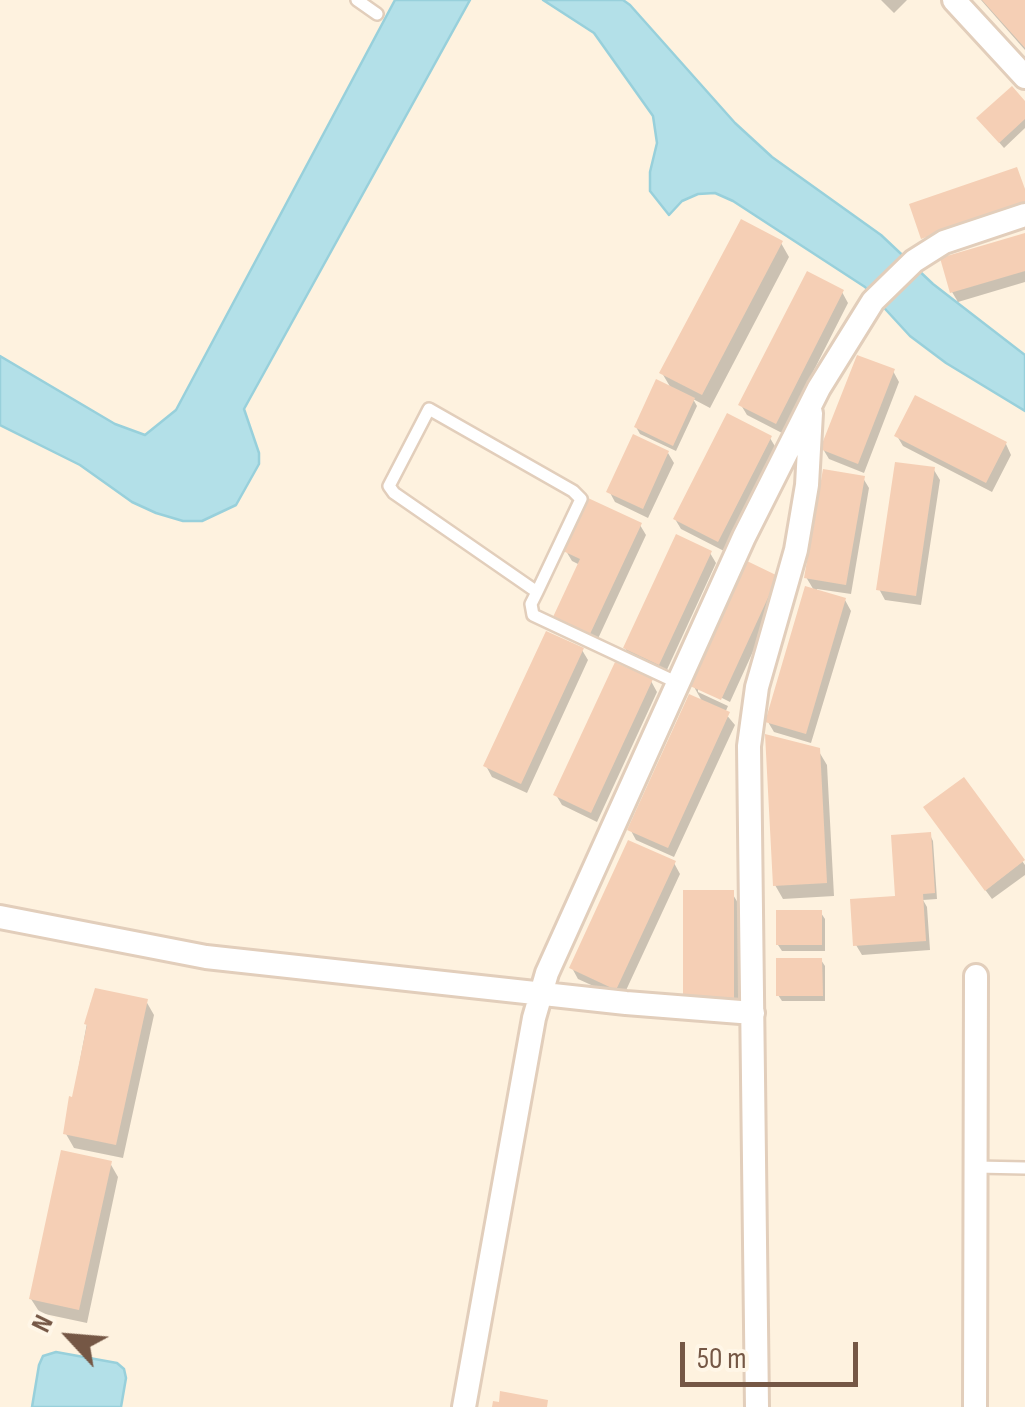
<!DOCTYPE html>
<html>
<head>
<meta charset="utf-8">
<style>
  body { margin:0 }
  #map { position:relative; width:1025px; height:1407px; overflow:hidden; background:#fef2df; font-family:"Sofia Sans Condensed",sans-serif }
  canvas { display:block }
  .north { position:absolute; left:20px; top:1287px; width:100px; height:100px; -webkit-text-stroke:8px #fff6e7; paint-order:stroke; rotate:296deg; font-size:28px; font-weight:700; line-height:40px; text-align:center; color:#755745 }
  .north::after { content:''; display:block; margin:auto; width:35px; height:45px; background:#755745; clip-path:polygon(50% 0,100% 100%,50% 72%,0 100%) }
  .scale { position:absolute; left:680px; top:1342px; width:178px; height:45px; box-sizing:border-box; border:5px solid #755745; border-top:0; padding-left:12px; font-size:30px; line-height:35px; white-space:nowrap; color:#755745; -webkit-text-stroke:8px #fff6e7; paint-order:stroke }
</style>
</head>
<body>
<div id="map">
<canvas width="1025" height="1407"></canvas>
<div class="north">N</div>
<div class="scale">50 m</div>
</div>
<script>
const ctx = document.querySelector('canvas').getContext('2d');
ctx.lineJoin = 'round';
function fill(path, color) { ctx.fillStyle = color; ctx.fill(path, 'evenodd'); }
const poly = rows => new Path2D(rows.map(r => 'M' + r).join(''));
function strokePath(path, color, width, dash) { ctx.strokeStyle = color; ctx.lineWidth = width; ctx.lineCap = dash ? 'butt' : 'round'; ctx.setLineDash(dash || []); ctx.stroke(path); }
const water = poly([
  [395,0,470,0,244,409,259,453,259,464,236,505,202,521,183,521,156,513,132,502,80,465,0,425,0,356,115,424,145,435,176,410,395,0],
  [543,0,623,0,630,5,735,123,772,157,881,235,933,284,1025,355,1025,411,946,363,910,336,865,287,733,201,715,193,698,194,682,201,669,215,650,191,650,172,657,143,653,116,594,33,543,0],
  [56,1352,117,1363,124,1369,126,1378,121,1407,32,1407,39,1365,43,1356,56,1352]
]);
fill(water, '#b3e0e8');
strokePath(water, '#98d0db', 2.5);
fill(poly([
  [881,0,907,0,894,13],
  [981,0,1025,0,1025,50],
  [1025,104,1025,128,1004,148,983,124],
  [1025,235,1025,282,958,302,952,292],
  [781,243,789,257,710,408,693,399,697,406,676,451,640,434,636,427,672,390,662,373],
  [842,292,848,303,782,433,747,415,741,405],
  [893,371,899,382,864,473,829,459,823,449],
  [897,436,1006,444,1011,455,992,492,903,446],
  [770,438,776,448,724,551,681,529,675,519],
  [668,453,674,463,648,518,615,502,609,491],
  [934,470,940,480,921,605,885,600,879,589],
  [863,478,869,488,851,594,817,589,816,592,845,600,851,611,811,743,774,732,768,722,815,592,806,577],
  [640,525,646,535,596,643,562,627,556,617,580,565,572,561,566,551],
  [710,553,716,563,665,674,631,659,625,648],
  [776,578,782,588,730,702,698,686,698,692,728,706,725,713,735,725,674,857,636,840,630,829,703,703,693,685],
  [582,650,588,660,527,793,492,777,486,766],
  [651,681,657,692,597,822,562,805,556,795],
  [818,750,827,765,834,896,783,899,775,885],
  [964,781,1025,865,1025,875,992,899,932,818],
  [930,835,933,841,937,899,923,900,927,907,930,950,862,955,856,945,898,898],
  [674,863,680,874,622,999,578,979,572,968],
  [732,893,738,903,738,1009,691,1009],
  [821,913,825,919,825,951,782,951,778,945],
  [821,960,825,966,825,1001,782,1001,778,995],
  [146,1001,154,1015,123,1158,74,1148,66,1134,91,1002],
  [110,1163,118,1177,87,1323,40,1313,31,1299]
]), '#0003');
fill(poly([
  [982,0,1025,0,1025,48],
  [1012,86,1025,101,1025,119,999,143,976,118],
  [1017,167,1025,189,1025,203,921,239,909,204],
  [741,219,783,241,702,395,659,373],
  [1025,233,1025,271,950,293,940,258],
  [807,271,844,290,776,424,738,405],
  [857,355,895,369,858,464,820,449],
  [656,379,695,398,673,446,634,427],
  [915,395,1007,442,986,483,894,436],
  [727,413,772,436,718,542,673,519],
  [633,434,669,451,643,509,606,492],
  [895,462,935,467,916,596,876,590],
  [823,469,865,476,846,585,804,578],
  [588,498,642,523,590,634,553,617,580,559,563,551],
  [676,534,712,551,659,665,623,648],
  [747,561,778,576,721,700,690,686],
  [805,586,846,598,806,734,765,722],
  [546,631,584,648,521,784,483,766],
  [615,662,653,679,591,813,553,795],
  [689,694,730,712,668,848,627,830],
  [765,734,820,748,827,883,773,886],
  [964,777,1025,860,985,891,923,807],
  [931,832,935,893,923,894,926,941,853,946,850,899,895,896,891,835],
  [628,840,676,861,616,990,569,968],
  [683,890,734,890,734,1000,683,1000],
  [776,910,822,910,822,945,776,945],
  [776,958,822,958,823,996,776,996],
  [95,988,148,999,116,1145,63,1134,69,1096,72,1097,87,1025,84,1024],
  [61,1150,112,1161,79,1310,29,1299],
  [500,1391,548,1400,547,1407,492,1407,493,1401,499,1402]
]), '#f5cfb5');
const lane = poly([
  [357,0,377,14],
  [537,592,394,493,389,486,429,409,573,491,581,499,537,592,531,604,533,615,678,683],
  [976,1167,1025,1168]
]);
const street = poly([
  [954,0,1025,77],
  [0,917,206,957,626,1003,753,1013],
  [464,1407,534,1018,547,973,744,537,819,388,873,301,914,261,944,242,1025,215],
  [757,1407,749,746,757,687,796,550,807,485,811,413],
  [975,1407,976,976]
]);
strokePath(lane, '#e2cebb', 16);
strokePath(street, '#e2cebb', 28);
strokePath(lane, '#fff', 11);
strokePath(street, '#fff', 22);
</script>
</body>
</html>
